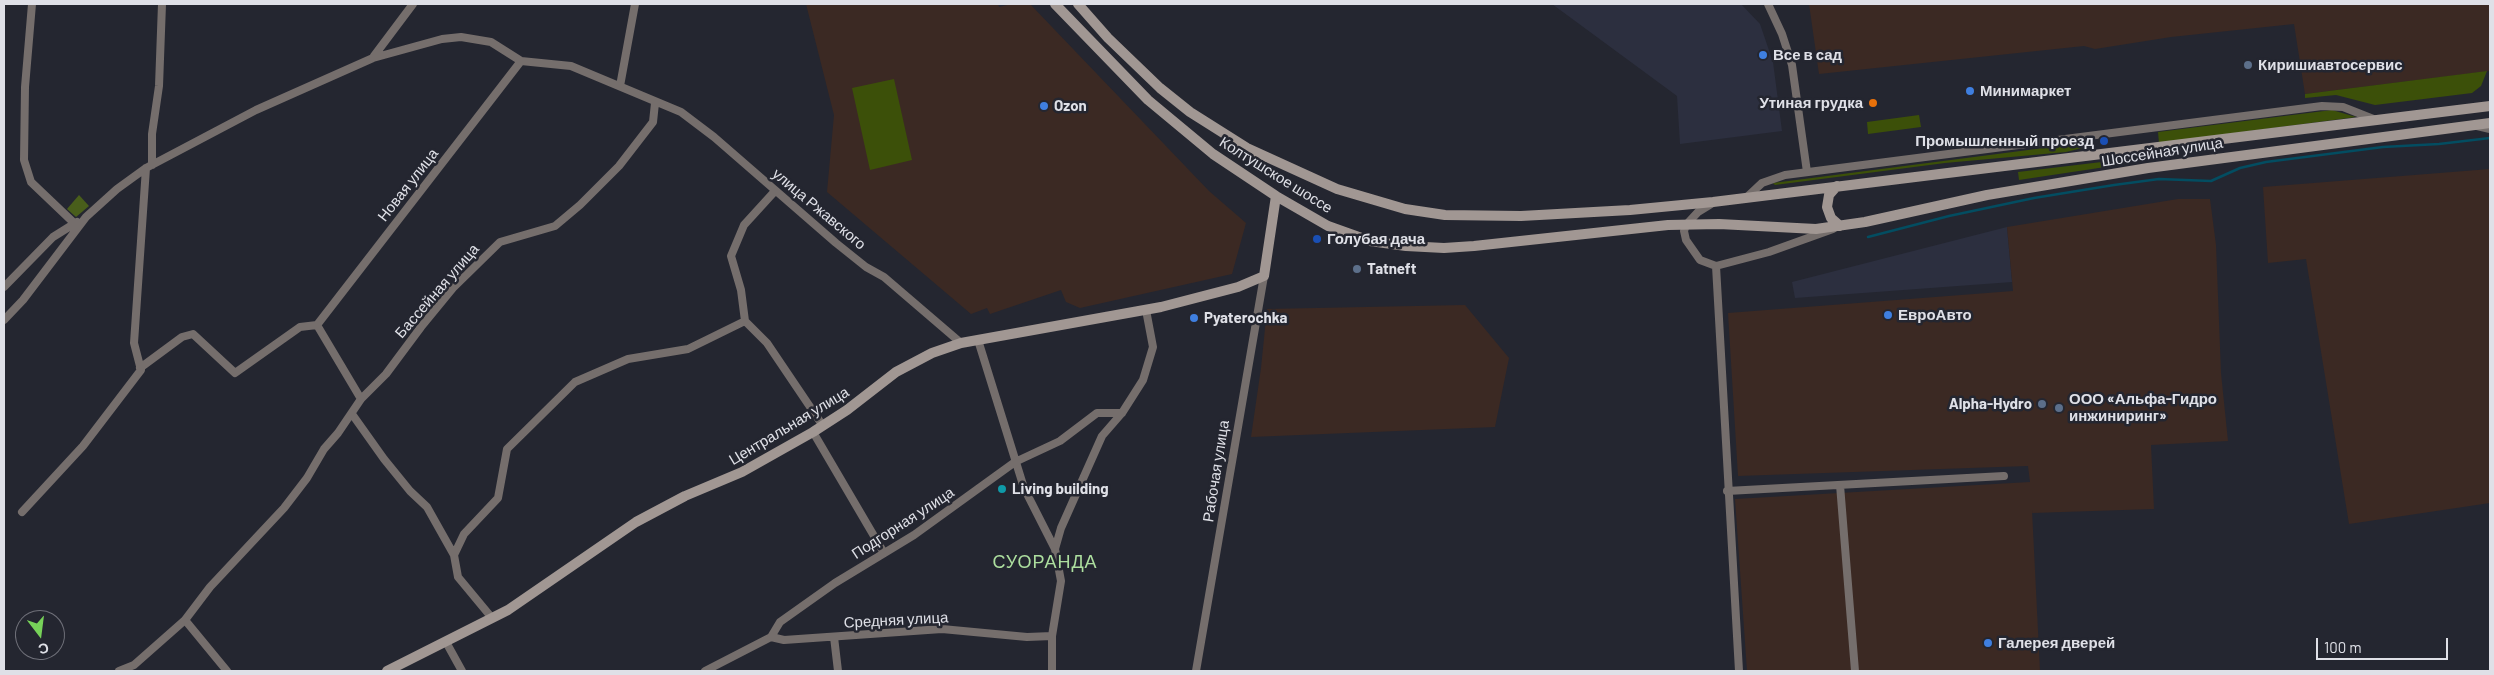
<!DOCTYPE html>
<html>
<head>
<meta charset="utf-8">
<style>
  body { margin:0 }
  #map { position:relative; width:2494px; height:675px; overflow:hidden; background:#242630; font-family:Barlow,sans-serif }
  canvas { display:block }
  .frame { position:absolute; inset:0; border:5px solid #dfe0e7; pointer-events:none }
  .north { position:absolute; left:15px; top:610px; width:50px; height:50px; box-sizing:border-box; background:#242630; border:1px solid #6f7079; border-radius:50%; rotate:165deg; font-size:14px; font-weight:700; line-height:20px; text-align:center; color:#dfe0e7 }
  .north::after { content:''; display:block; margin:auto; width:18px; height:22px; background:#77d259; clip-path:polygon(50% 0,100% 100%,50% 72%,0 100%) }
  .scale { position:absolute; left:2316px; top:638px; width:132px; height:22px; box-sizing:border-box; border:2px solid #dfe0e7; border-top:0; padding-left:6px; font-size:15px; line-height:18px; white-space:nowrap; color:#dfe0e7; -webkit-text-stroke:4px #242630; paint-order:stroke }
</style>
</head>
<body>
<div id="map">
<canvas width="2494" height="675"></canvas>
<div class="frame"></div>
<div class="north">С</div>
<div class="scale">100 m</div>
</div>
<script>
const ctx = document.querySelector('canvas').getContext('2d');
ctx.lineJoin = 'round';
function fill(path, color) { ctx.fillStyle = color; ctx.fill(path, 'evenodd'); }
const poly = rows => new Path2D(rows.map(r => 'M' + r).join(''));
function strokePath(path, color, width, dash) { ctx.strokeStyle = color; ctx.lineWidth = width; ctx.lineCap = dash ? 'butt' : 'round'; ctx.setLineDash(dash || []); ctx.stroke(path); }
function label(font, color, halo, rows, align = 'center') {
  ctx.font = font + ' Barlow,sans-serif'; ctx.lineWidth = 5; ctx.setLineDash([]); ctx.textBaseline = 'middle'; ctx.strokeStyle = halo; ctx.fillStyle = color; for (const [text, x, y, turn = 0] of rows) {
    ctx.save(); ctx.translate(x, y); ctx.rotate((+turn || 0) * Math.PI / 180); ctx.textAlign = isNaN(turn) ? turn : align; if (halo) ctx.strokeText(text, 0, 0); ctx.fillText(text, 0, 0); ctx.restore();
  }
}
fill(poly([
  [1552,4,1741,4,1760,24,1773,62,1782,131,1680,144,1677,96],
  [2007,227,2012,282,1795,298,1792,282]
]), '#2c2f3f');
fill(poly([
  [806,4,998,4,999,7,1011,4,1030,4,1209,191,1246,223,1232,274,1080,308,1066,302,1061,290,990,314,987,308,971,314,827,192,834,115],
  [1809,4,2490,4,2490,71,2305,94,2294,24,2171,37,2095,49,2084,46,1819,74],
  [2490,169,2490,503,2349,524,2306,259,2268,263,2263,187],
  [2178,199,2210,199,2216,245,2221,373,2228,441,2151,445,2154,509,2032,513,2032,510,2040,671,1747,671,1735,499,2030,482,2028,466,1738,476,1728,313,2013,291,2007,227],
  [1465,305,1509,358,1495,427,1251,437,1261,368,1267,309]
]), '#3b2923');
fill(poly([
  [2487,71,2481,86,2472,93,2375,105,2336,95,2305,98,2305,94],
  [894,79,912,160,870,170,852,88],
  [2332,110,2356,117,2159,143,2158,132],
  [1919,115,1921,127,1868,134,1867,122],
  [2090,142,2091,146,2066,152,1945,163,1775,185,1773,183],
  [2152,156,2152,160,2019,180,2018,172]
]), '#3c5009');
fill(poly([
  [79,195,89,206,76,217,67,209]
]), '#495e1b');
strokePath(poly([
  [1868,237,1949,216,2034,198,2114,185,2159,179,2211,181,2240,168,2266,162,2383,147,2439,144,2490,138]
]), '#034d61', 2.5);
strokePath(poly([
  [32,4,25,87,24,160,31,182,74,223],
  [1768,4,1782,34,1792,65,1807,172],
  [374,56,413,4],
  [620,86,635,4],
  [2477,126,2490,129],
  [152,165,152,134,159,86,162,4],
  [775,191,744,225,731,256,741,290,745,321,767,343,823,426],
  [1746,198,1762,183,1785,175,2322,106,2343,107,2376,120],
  [1711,204,1698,212,1686,225,1684,231,1686,240,1700,260,1716,266,1769,252,1833,229],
  [1716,266,1739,671],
  [4,287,53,237,77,222],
  [4,320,23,300,86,217,117,189,146,168,256,110,373,58,442,39,461,37,491,42,521,61,571,66,681,112,714,137,836,243,866,267,884,277,961,343],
  [317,325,521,61],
  [978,340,1024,488,1055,549],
  [140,368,182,337,193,334,235,373,300,327,317,325,361,399],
  [352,414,384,459,410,491,427,507,454,555],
  [813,432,884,553],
  [1840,485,1855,671],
  [1727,491,2004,476],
  [22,512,83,446,141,370,134,343,146,168],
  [492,618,458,577,454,555,464,534,498,498,507,449,575,382,628,359,688,349,745,321],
  [185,620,227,671],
  [771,637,784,640,942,629,1027,637,1052,636],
  [834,637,838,671],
  [446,642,462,671],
  [119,671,134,665,185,620,210,587,284,508,307,478,324,449,338,433,361,399,386,374,421,327,453,288,500,242,555,226,580,205,619,166,653,122,655,103],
  [705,671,771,637,780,622,835,583,914,535,1015,462,1060,441,1097,413,1122,413],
  [1052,671,1052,636,1061,581,1055,549,1061,528,1102,436,1122,413,1143,380,1153,347,1146,310],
  [1196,671,1264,276]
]), '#756e6c', 8);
strokePath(poly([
  [1055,4,1148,100,1213,154,1276,196,1328,226,1370,241,1406,246,1444,248,1474,246,1668,225,1719,224,1816,229,1865,222,1987,195,2148,168,2490,123],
  [1078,4,1108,38,1160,88,1190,112,1247,148,1337,189,1405,209,1445,215,1521,216,1630,210,1713,202,2490,106],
  [1837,186,1829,195,1827,207,1831,218,1840,226],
  [387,671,508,610,636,522,685,496,742,472,813,432,847,410,896,372,932,353,961,343,1161,307,1238,287,1264,276,1276,196]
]), '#a19793', 10);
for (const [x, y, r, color] of [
  [1763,55,5,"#3f7fe0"],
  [2248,65,5,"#5c6f8a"],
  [1970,91,5,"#3f7fe0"],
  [1873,103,5,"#e8710a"],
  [1044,106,5,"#3f7fe0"],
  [2104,141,5,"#1a4fb4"],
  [1317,239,5,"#1a4fb4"],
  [1357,269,5,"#5c6f8a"],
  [1888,315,5,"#3f7fe0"],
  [1194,318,5,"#3f7fe0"],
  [2042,404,5,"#5c6f8a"],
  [2059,408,5,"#5c6f8a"],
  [1002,489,5,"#0f9aa8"],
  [1988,643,5,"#3f7fe0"]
]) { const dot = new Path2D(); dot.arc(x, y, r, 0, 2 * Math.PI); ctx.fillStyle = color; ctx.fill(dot); strokePath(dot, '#242630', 2); }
label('bold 15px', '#dfe0e7', '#242630', [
  ["Все в сад",1773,55],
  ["Киришиавтосервис",2258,65],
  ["Минимаркет",1980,91],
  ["Утиная грудка",1863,103,"right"],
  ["Ozon",1054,106],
  ["Промышленный проезд",2094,141,"right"],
  ["Голубая дача",1327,239],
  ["Tatneft",1367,269],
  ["ЕвроАвто",1898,315],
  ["Pyaterochka",1204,318],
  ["ООО «Альфа-Гидро",2069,399],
  ["инжиниринг»",2069,416],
  ["Alpha-Hydro",2032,404,"right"],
  ["Living building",1012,489],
  ["Галерея дверей",1998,643]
], 'left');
label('15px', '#dfe0e7', '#242630', [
  ["Шоссейная улица",2162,152,-9],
  ["Колтушское шоссе",1276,175,32],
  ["Новая улица",408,185,-52],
  ["улица Ржавского",819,209,40],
  ["Бассейная улица",437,291,-49],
  ["Центральная улица",789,426,-31],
  ["Рабочая улица",1216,471,-81],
  ["Подгорная улица",903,523,-33],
  ["Средняя улица",896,620,-3]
]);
ctx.letterSpacing = '1px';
label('18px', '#addf9f', '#242630', [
  ["СУОРАНДА",1045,562]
]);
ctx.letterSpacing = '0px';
</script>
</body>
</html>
